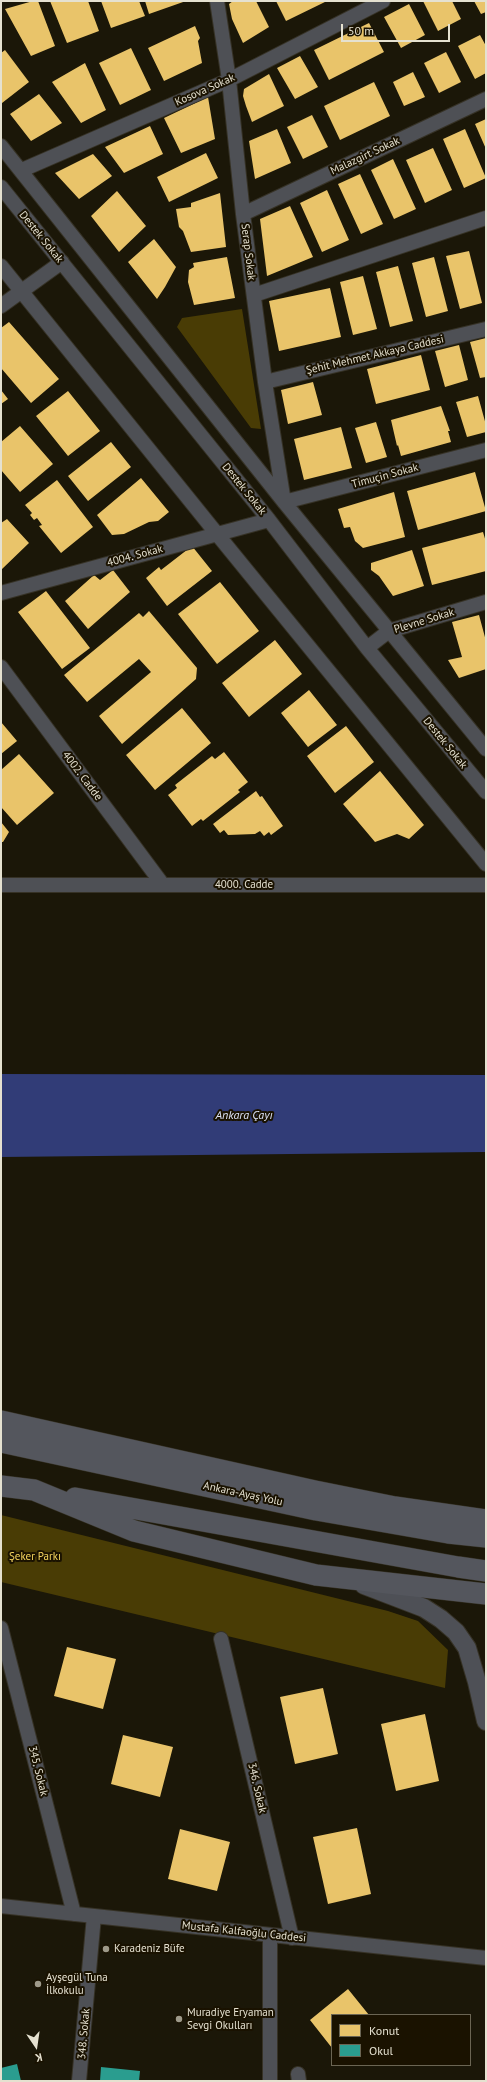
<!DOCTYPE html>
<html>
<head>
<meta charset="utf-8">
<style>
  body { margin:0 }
  #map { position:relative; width:487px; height:2082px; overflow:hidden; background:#1b1708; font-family:"PT Sans",sans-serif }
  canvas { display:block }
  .frame { position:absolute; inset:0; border:2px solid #e5e1d0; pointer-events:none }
  .legend { position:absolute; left:331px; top:2014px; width:140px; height:52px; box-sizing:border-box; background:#1a1200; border:1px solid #6b6553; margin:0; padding:5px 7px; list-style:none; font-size:12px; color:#e5e1d0 }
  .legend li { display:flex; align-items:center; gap:8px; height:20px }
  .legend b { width:20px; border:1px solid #6b6553 }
  .north { position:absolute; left:16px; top:2026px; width:40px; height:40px; -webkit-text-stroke:3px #1a1200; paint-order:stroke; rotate:167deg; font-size:11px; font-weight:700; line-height:16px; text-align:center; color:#e5e1d0 }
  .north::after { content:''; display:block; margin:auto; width:14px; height:18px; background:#e5e1d0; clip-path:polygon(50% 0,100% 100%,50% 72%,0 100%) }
  .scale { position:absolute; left:341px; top:24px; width:109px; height:18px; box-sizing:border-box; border:2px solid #e5e1d0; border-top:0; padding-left:5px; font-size:12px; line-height:14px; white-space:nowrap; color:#e5e1d0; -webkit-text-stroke:3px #1a1200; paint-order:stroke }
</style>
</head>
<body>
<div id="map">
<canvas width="487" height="2082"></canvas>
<div class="frame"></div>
<ul class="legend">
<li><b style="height:11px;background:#e9c46a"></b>Konut</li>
<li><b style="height:11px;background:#2a9d8f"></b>Okul</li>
</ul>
<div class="north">K</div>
<div class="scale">50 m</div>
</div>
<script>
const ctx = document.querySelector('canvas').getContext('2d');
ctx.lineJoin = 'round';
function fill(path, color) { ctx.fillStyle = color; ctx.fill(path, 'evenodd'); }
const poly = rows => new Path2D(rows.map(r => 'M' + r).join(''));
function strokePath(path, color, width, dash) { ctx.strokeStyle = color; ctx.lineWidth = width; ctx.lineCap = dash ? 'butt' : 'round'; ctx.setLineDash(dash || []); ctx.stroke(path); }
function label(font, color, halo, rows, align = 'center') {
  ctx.font = font + ' "PT Sans",sans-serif'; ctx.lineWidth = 4; ctx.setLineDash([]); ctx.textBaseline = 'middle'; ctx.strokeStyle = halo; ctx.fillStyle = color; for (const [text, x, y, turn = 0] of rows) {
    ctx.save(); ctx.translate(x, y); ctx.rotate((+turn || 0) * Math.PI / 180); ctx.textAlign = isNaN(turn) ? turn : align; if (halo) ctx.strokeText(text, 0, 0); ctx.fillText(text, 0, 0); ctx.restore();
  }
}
fill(poly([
  [242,309,261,429,251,428,177,327,182,318],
  [1,1515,388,1611,418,1621,448,1650,445,1688,1,1582]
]), '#493c05');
fill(poly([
  [1,1074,486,1075,486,1152,1,1157]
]), '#313c77');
fill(poly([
  [33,1,38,1,55,46,31,56,5,9],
  [50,1,88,1,99,31,67,43],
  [101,1,139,1,145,16,111,28],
  [145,1,186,1,149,14],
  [233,1,256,1,269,27,243,43,232,19,229,4],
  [276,1,327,1,286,21],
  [423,1,452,1,461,19,438,31],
  [474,1,486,1,486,12,481,14],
  [409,4,425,35,401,48,384,17],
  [369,23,384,52,329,80,314,50],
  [195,26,200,38,198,41,202,63,164,81,148,48],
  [480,35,486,46,486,73,475,79,458,46],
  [131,48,151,90,120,105,99,63],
  [5,50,29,82,2,103,1,53],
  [446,52,461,82,439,93,424,63],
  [300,56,318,87,295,99,277,68],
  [85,63,106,110,81,123,52,82],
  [413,72,425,97,404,106,393,82],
  [269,74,284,106,252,122,246,106,243,96,244,89],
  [374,82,390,116,340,140,324,106],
  [39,94,62,123,31,141,10,114],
  [208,97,215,139,181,153,164,118],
  [312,115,328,147,303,159,287,127],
  [486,119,486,149,475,124],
  [150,126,163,154,124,173,105,147],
  [277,129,291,163,255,179,249,141],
  [465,129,486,178,464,188,443,139],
  [433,148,452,190,425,203,406,160],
  [206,153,218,178,169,202,157,177],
  [93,154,112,176,79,199,55,173],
  [393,159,416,209,394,219,371,170],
  [360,174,383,224,361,234,338,184],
  [327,190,349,240,322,252,300,203],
  [117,191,146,226,119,252,91,216],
  [220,193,226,247,191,252,183,231,179,227,176,209,191,207,191,203],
  [290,206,313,257,267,276,260,219],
  [154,239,176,267,165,287,157,299,128,262],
  [469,251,482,303,460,309,446,256],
  [227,257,235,298,194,305,188,282,189,270,194,267,193,263],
  [434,257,448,311,426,317,412,263],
  [398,266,413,321,390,327,376,272],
  [363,276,377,329,353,335,340,282],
  [330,288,341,337,279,351,269,301],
  [9,322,59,379,31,403,1,368,1,328],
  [486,338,486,377,480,378,470,342],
  [459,345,468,380,445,387,435,351],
  [421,355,430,390,376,404,367,369],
  [313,382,322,415,288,424,281,390],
  [1,390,8,399,1,404],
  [68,391,100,431,68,456,36,416],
  [478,396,486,425,486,432,467,437,456,402],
  [441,406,450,431,448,431,451,442,401,456,398,445,397,446,391,420],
  [376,422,387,457,366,463,355,428],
  [20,426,53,464,20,492,1,470,1,442],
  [341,427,352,468,304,480,294,439],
  [111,442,131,467,88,501,68,476],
  [475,472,486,511,418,530,407,491],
  [141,478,169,512,158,521,149,522,124,534,112,535,97,515],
  [57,480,93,527,61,553,39,526,42,525,37,518,34,520,30,515,32,513,25,505],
  [394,492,405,537,363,548,355,541,350,527,344,528,338,509],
  [7,519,29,543,1,570,1,523],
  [483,532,486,542,486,571,432,585,422,548],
  [192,546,212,571,167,606,146,578,159,567,161,570],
  [412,550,424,586,393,596,379,576,371,570,371,563],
  [113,570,130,592,88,629,65,601,94,575,100,580],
  [220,582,259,631,217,664,178,614],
  [46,591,90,648,62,669,18,612],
  [149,611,197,668,196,679,122,744,99,716,151,672,139,659,87,702,64,675,139,613,143,617],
  [479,615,486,641,486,669,459,678,448,660,462,657,452,622],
  [275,640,302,674,249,717,222,683],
  [309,690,337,725,308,747,281,713],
  [182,708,211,743,155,790,126,755],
  [1,722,17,741,1,754],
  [346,726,374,762,335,793,307,756],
  [224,752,248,782,238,790,240,792,203,821,201,819,192,826,168,795,177,788,175,785,212,756,215,759],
  [19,754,54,793,17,825,1,807,1,770],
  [380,771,424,825,409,839,397,834,375,842,343,804],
  [256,791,260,797,262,796,283,826,271,835,269,832,264,836,260,831,255,834,228,835,224,830,220,833,213,824],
  [1,822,9,832,3,842,1,842],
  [67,1647,116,1659,103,1709,54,1696],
  [323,1688,338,1754,295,1764,280,1697],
  [425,1714,439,1781,396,1791,381,1724],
  [123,1735,173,1747,160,1797,111,1784],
  [357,1828,371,1894,328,1904,313,1837],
  [180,1829,230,1842,217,1891,168,1879],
  [348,1989,369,2015,332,2015,332,2048,310,2020]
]), '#e9c46a');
fill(poly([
  [17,2064,21,2081,1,2081,1,2068],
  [101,2067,140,2071,139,2081,100,2081]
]), '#2a9d8f');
const minor = poly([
  [217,1,229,80,243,214,265,382,284,502,486,450],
  [1,146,284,502,486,749],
  [22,170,229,80,383,1],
  [1,187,269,520,367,648,486,792],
  [243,214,486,99],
  [1,266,217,534,486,864],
  [254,295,486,218],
  [1,306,62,262],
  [265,382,486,329],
  [1,593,269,520],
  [367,648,389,631,486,602],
  [1,667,163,885],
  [1,885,486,885],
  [1,1628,74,1914],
  [221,1639,292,1938],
  [1,1906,486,1958],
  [270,1935,270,2081],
  [298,2074,299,2081],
  [79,2081,94,1916]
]);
const major = poly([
  [364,1585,424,1608,441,1619,456,1632,467,1648,477,1682,486,1721]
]);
const highway = poly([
  [1,1421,315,1491,395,1507,486,1520],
  [1,1442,316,1510,448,1533,486,1537],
  [1,1486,34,1490,134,1531,316,1575,486,1594],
  [75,1498,458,1567,486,1571]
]);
strokePath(minor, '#363226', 16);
strokePath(major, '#363226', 20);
strokePath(highway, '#363226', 22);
strokePath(minor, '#4e5055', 14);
strokePath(major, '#4e5056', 18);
strokePath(highway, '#54565d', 21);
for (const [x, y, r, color] of [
  [106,1949,4,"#9e9a8a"],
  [38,1984,4,"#9e9a8a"],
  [179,2019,4,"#9e9a8a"]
]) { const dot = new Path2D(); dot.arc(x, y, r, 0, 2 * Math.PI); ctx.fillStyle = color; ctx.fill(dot); strokePath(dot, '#1a1200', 1.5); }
label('11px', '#e5e1d0', '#1a1200', [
  ["Kosova Sokak",205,90,-24],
  ["Malazgirt Sokak",365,156,-25],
  ["Destek Sokak",41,237,51],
  ["Serap Sokak",248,252,83],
  ["Şehit Mehmet Akkaya Caddesi",375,355,-13],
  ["Timuçin Sokak",385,476,-15],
  ["Destek Sokak",244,489,51],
  ["4004. Sokak",135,556,-15],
  ["Plevne Sokak",424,621,-17],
  ["Destek Sokak",445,743,51],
  ["4002. Cadde",82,776,53],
  ["4000. Cadde",244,885],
  ["Ankara-Ayaş Yolu",243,1494,12],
  ["345. Sokak",38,1771,76],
  ["346. Sokak",257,1788,77],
  ["Mustafa Kalfaoğlu Caddesi",244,1932,6],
  ["348. Sokak",84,2034,-85]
]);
label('11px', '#f5d55e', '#1a1200', [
  ["Şeker Parkı",35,1557]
]);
label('11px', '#e5e1d0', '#1a1200', [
  ["Karadeniz Büfe",114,1949],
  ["Ayşegül Tuna",46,1978],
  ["İlkokulu",46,1991],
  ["Muradiye Eryaman",187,2013],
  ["Sevgi Okulları",187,2026]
], 'left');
label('italic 12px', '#dde3f7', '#1a1200', [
  ["Ankara Çayı",244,1116]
]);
</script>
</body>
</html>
